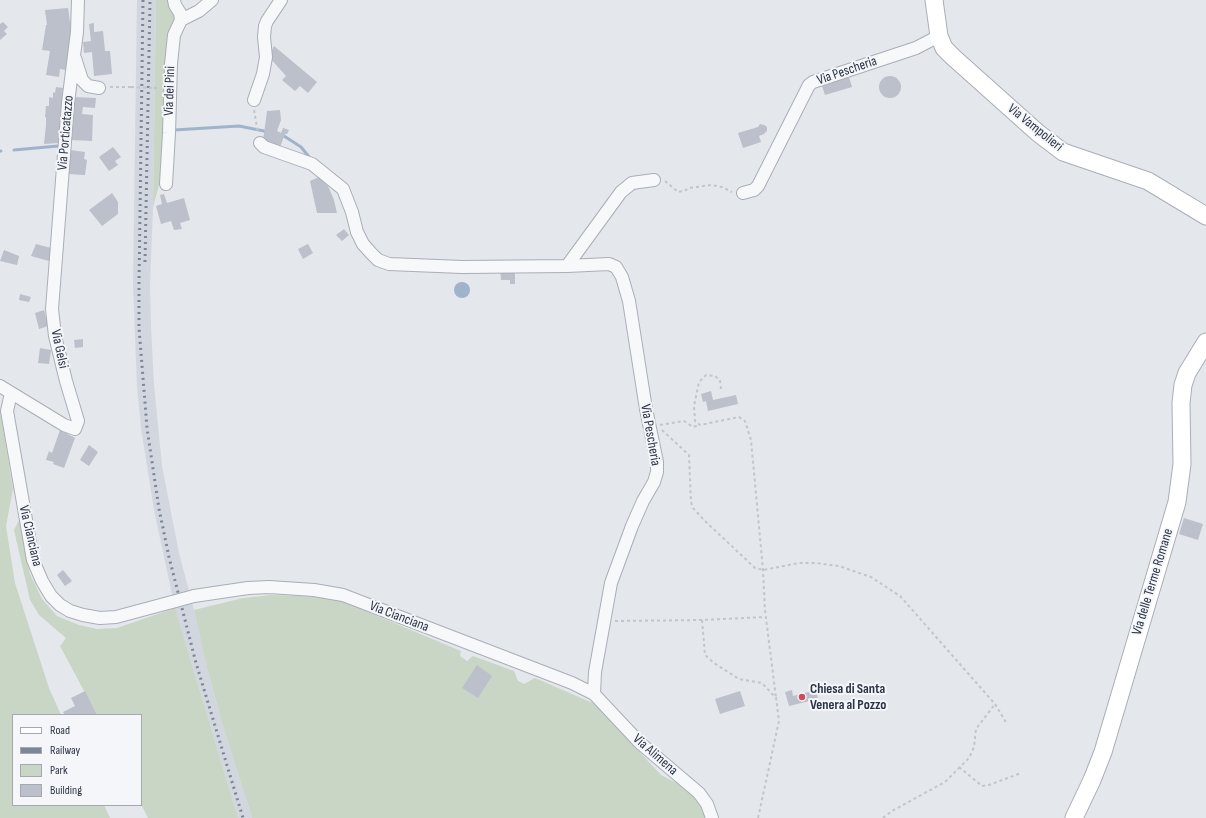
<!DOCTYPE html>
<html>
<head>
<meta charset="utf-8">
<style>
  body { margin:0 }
  #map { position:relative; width:1206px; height:818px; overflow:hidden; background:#e4e7ec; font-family:"Sofia Sans Condensed",sans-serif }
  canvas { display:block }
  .legend { position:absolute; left:12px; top:714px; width:130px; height:92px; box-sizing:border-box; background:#f4f6f9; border:1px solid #a4a8b1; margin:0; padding:5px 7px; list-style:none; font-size:12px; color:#2b3445 }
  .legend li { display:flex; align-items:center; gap:8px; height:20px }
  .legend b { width:20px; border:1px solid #a4a8b1 }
</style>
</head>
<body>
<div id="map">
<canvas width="1206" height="818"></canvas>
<ul class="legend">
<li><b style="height:5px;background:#fff"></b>Road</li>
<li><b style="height:5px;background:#7d8696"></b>Railway</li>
<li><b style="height:11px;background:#c9d6c5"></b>Park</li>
<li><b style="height:11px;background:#bbc0ca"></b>Building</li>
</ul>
</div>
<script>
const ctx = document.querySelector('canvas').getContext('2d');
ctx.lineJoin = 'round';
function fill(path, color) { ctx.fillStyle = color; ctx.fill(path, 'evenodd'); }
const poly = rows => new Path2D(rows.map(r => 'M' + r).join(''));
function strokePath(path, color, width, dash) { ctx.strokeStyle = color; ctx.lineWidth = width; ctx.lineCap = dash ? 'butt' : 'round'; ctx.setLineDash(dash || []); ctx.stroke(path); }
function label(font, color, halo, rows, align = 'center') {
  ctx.font = font + ' "Sofia Sans Condensed",sans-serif'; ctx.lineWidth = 4; ctx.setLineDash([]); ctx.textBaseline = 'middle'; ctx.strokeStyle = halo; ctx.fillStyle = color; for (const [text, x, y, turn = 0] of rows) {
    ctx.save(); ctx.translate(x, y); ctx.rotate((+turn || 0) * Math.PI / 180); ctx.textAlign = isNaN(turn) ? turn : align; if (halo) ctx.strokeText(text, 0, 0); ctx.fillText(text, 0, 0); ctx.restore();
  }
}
fill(poly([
  [137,0,156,0,153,207,150,285,151,327,154,385,162,466,179,553,194,610,205,660,222,723,252,818,238,818,175,608,154,510,141,428,137,386,133,285]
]), '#d2d6de');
fill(poly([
  [156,0,169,0,176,20,164,175,159,185,153,207],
  [0,410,13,489,6,526,15,583,49,688,61,715,13,715,13,805,104,805,110,818,0,818],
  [19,520,30,574,42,599,57,616,79,625,97,629,117,628,175,608,238,818,148,818,141,804,141,715,97,715,60,646,66,638,39,615,30,600,14,530],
  [271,595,303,596,337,599,461,651,460,656,467,661,473,656,514,671,518,681,524,684,535,678,595,704,661,775,684,787,700,802,707,818,252,818,222,723,205,660,194,610,243,598]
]), '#c9d6c5');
fill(poly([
  '454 290a8 8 0 1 1 16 0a8 8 0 1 1-16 0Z'
]), '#9fb4cc');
strokePath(poly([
  [174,130,239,126,264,131],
  [284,136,301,147,310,158],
  [14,150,58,146],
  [0,151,1,151]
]), '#9fb4cc', 3);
fill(poly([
  [68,8,71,29,73,29,66,70,60,69,59,77,46,75,50,51,42,50,46,25,47,25,45,10],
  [3,22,8,27,4,31,7,34,0,40,0,24],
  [94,23,94,32,103,31,105,51,110,51,112,74,94,76,92,52,84,53,83,42,91,41,89,24],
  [274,46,317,82,308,93,300,86,295,91,282,80,286,76,269,57],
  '879 87a11 11 0 1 1 22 0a11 11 0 1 1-22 0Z',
  [849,77,852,87,825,95,822,86],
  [56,87,63,88,62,93,64,93,63,107,61,107,61,113,62,113,58,143,44,144,46,125,46,117,45,117,46,106,49,106,49,97,53,98,53,92,55,93],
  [72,97,96,98,95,108,83,107,82,114,93,115,92,141,70,140],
  [280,110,281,120,277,131,281,133,283,128,289,130,287,134,285,134,280,147,263,141,267,111],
  [760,124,764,125,767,127,767,131,764,134,759,136,761,142,743,148,738,133,758,127],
  [113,147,121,157,115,161,118,165,109,171,99,157],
  [70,150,85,152,84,159,87,160,85,175,68,174],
  [319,177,328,186,334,200,337,213,317,213,310,181],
  [112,193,118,202,118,214,102,226,89,210],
  [164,194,167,203,184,198,190,220,180,223,182,229,174,230,171,221,161,224,156,206,162,204,160,195],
  [344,229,349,235,342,241,336,235],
  [36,244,51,248,49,261,31,256],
  [308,244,313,253,303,259,298,249],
  [4,250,19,256,17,265,0,261],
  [500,269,515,269,515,284,510,284,510,280,501,280],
  [20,294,31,297,29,302,19,300],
  [44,310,48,326,39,329,35,313],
  [83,339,83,347,75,348,74,340],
  [40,348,51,350,49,364,38,363],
  [711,391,713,400,736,395,738,404,708,411,706,401,703,402,701,394],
  [60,430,75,438,64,468,53,464,54,462,46,460,49,451,52,453],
  [89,445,98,452,89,466,80,460],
  [1184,518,1203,524,1198,540,1179,534],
  [63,570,72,581,65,586,57,575],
  [477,665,492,676,478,698,462,688],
  [792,690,793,696,816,690,818,699,789,706,785,692],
  [85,691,97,715,65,715,63,712,75,706,71,698],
  [740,691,745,706,720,714,715,699]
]), '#bbc0ca');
const street = poly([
  [181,20,199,11,212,0],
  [75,58,82,80,88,86,99,88],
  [254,100,263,74,266,57,264,37,265,26,267,21,281,0],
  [260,143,264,147,312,164,343,189,352,212,357,232,363,244,371,253,378,260,389,264,462,267,567,266,609,264,616,267,622,277,629,301,646,409,657,462,657,472,654,482,643,501,632,526,611,583,595,672,594,694],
  [166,184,169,133,171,64,174,35,181,20,180,13,175,5,174,0],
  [743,193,754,190,758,186,809,85,813,82,916,48,939,36],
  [567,266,621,192,632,183,654,180],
  [0,386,64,425,75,429,78,421,66,381,55,336,52,309,68,103,77,32,78,0],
  [11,393,7,411,33,560,42,581,51,596,60,605,70,611,83,615,100,618,116,617,172,602],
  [194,596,248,588,269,587,314,590,343,595,572,683,594,694,640,743,699,793,707,804,712,818]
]);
const secondary = poly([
  [934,0,939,36,944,48,953,57,1038,133,1063,152,1148,181,1206,216],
  [1074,818,1092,780,1103,752,1177,502,1182,464,1181,403,1183,385,1187,373,1206,342]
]);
strokePath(street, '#a9aeb7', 14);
strokePath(secondary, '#a9aeb7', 19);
strokePath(poly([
  [110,87,131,87],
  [154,88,159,88],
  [254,110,258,133],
  [665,181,678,192,684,191,689,188,711,185,722,187,732,192],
  [721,389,720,380,715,376,706,375,699,382,694,406,695,421,700,425,739,417,745,421,751,440,763,570,765,610,776,698],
  [660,425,684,421,693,427,700,425],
  [662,430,689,455,691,502,693,508,705,521,755,568,763,570,799,563,816,563,839,566,871,577,900,596,995,704,1007,724],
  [702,620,705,655,714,663,739,679,762,683,776,698,779,721,758,818],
  [615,621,702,620,765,617],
  [959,767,982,786,989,785,1021,773],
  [883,818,892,811,945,782,969,758,974,747,976,729,995,704]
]), '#c2c5cb', 2, [3, 3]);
strokePath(street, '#f7f8fa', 12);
strokePath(secondary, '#fff', 17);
strokePath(poly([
  [143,0,139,285,139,328,147,428,159,509,169,557,196,663,243,818],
  [145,262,150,0]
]), '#7d8696', 3, [2, 4]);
const streetBridge = poly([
  [172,602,194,596]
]);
strokePath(streetBridge, '#a9aeb7', 14, []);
strokePath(poly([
  [131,87,154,88]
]), '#c2c5cb', 2, [3, 3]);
strokePath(streetBridge, '#f7f8fa', 12);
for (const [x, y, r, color] of [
  [802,697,4,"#d1495b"]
]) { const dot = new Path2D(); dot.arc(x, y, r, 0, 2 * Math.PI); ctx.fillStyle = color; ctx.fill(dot); strokePath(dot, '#f4f6f9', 1.5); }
label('14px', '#2b3445', '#f4f6f9', [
  ["Via Pescheria",847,71,-19],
  ["Via dei Pini",170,91,-88],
  ["Via Vampolieri",1035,128,39],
  ["Via Porticatazzo",66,133,-85],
  ["Via Gelsi",59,349,78],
  ["Via Pescheria",650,435,80],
  ["Via Cianciana",30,536,77],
  ["Via delle Terme Romane",1153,582,-73],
  ["Via Cianciana",399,617,21],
  ["Via Alimena",655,755,41]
]);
label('bold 14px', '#2b3445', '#f4f6f9', [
  ["Chiesa di Santa",810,689],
  ["Venera al Pozzo",810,705]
], 'left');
</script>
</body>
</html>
